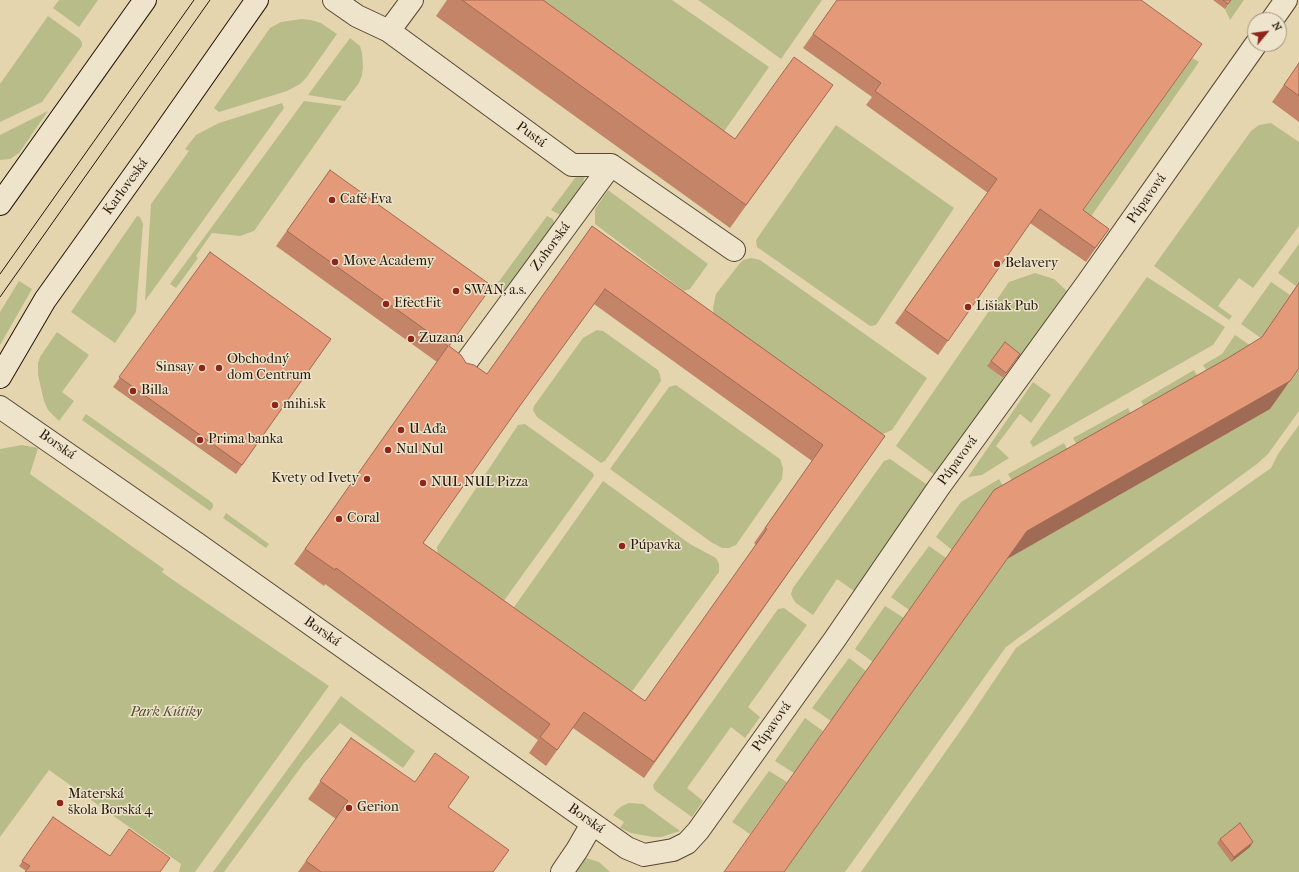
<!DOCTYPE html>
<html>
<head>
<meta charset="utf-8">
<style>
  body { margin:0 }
  #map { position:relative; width:1299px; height:872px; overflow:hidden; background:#e4d5af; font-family:"IM FELL French Canon",serif }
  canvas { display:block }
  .north { position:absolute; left:1247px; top:12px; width:40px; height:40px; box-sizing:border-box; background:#ede4cb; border:1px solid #9d927e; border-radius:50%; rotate:61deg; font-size:11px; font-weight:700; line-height:16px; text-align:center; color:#26170a }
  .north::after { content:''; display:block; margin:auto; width:14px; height:18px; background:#8f2418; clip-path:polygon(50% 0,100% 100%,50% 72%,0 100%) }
</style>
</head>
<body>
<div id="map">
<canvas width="1299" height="872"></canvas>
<div class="north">N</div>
</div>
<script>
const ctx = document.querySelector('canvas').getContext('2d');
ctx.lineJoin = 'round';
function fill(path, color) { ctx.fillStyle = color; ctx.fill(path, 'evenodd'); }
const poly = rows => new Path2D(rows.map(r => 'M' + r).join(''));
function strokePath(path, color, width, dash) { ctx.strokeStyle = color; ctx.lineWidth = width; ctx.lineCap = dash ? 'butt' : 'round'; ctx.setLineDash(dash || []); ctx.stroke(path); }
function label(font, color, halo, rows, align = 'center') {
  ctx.font = font + ' "IM FELL French Canon",serif'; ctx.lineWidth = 3; ctx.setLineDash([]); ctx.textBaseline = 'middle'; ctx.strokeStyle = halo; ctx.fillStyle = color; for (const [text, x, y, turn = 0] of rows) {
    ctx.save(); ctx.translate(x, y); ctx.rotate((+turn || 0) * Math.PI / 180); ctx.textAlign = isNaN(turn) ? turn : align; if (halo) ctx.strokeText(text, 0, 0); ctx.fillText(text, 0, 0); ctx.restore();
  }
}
fill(poly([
  [59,0,98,0,79,27,53,8],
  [525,0,672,0,769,67,718,140],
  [698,0,822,0,781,59,748,35],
  [1231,0,1244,0,1230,20,1225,9],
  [48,16,80,39,82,43,82,46,42,102,0,122,0,84],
  [301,19,311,20,321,23,337,34,306,78,300,84,287,91,219,112,214,108,270,28,281,22],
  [350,38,360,46,362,53,363,67,362,75,359,83,345,101,308,95],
  [1192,58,1199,62,1085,225,1069,250,1059,244],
  [304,101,342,106,254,231,240,236,212,233,196,256,198,258,176,288,170,284],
  [282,103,284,108,145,301,151,204,189,151,185,149,196,135,219,123],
  [48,111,19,153,10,159,0,160,0,135],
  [1271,123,1299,142,1299,226,1253,288,1239,278,1218,306,1232,316,1229,320,1154,266,1251,131,1259,125],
  [836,125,954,208,876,325,870,326,757,247,756,240],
  [583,174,585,176,582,186,562,216,551,210,575,178],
  [608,190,708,264,690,289,684,291,595,224,595,209],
  [137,216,140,217,143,224,136,312,115,343,71,312],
  [547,216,553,219,555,225,505,292,501,293,494,288],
  [1299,244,1299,282,1296,286,1278,273],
  [751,258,760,260,927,378,892,430,883,434,872,432,714,320,713,308,716,294,740,263,743,260],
  [1035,273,1054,279,1069,293,1019,361,1001,347,988,366,1005,380,936,476,896,446,1009,282],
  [1147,277,1225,327,1213,345,1033,447,1030,442],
  [19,281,32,289,0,345,0,312],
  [1271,282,1290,295,1261,338,1241,324],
  [597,330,603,331,658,370,660,375,661,381,605,461,601,463,537,417,533,410,534,406,583,338],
  [57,332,89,355,62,392,74,401,59,421,48,410,44,401,38,375,38,363,40,357],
  [1235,335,1254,348,1214,383,1203,365,1222,354],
  [1299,368,1299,411,1268,454,1257,464,1006,647,845,872,784,872,1007,559,1270,409],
  [1194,370,1204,389,1151,419,1141,401],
  [1033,382,1051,395,1031,423,1020,414,996,446,1009,458,982,475,968,477],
  [676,385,780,459,783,468,782,479,736,545,729,548,722,548,711,542,610,469,669,387],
  [1128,408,1138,426,1084,457,1073,438],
  [86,414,210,501,213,504,213,507,210,511,82,420],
  [525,424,593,473,594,476,503,602,438,557,437,547,518,425],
  [1299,425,1299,872,861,872,963,727,1016,648,1271,468,1278,454],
  [1064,443,1074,462,1019,493,1008,474],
  [22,445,38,448,30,474,164,569,162,572,173,580,329,686,195,872,179,872,181,864,49,770,0,837,0,449],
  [890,459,929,486,854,591,837,579,813,615,796,603,793,599,791,594,793,588,884,461],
  [999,479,1010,498,974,519,952,550,936,537,961,502],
  [603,481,690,544,716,558,719,564,719,572,633,690,627,694,512,610],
  [226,513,269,544,266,548,223,518],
  [929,546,946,558,909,610,891,597],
  [885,606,904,618,873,662,855,649],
  [784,608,807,625,748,707,760,717,745,738,731,727,687,788,703,801,692,817,657,792,654,789,653,785,778,609],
  [849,658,866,671,831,721,812,708],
  [341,696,415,751,403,768,340,723,304,763,224,872,213,872],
  [805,718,823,731,794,773,775,761],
  [769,771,787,782,750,834,732,822],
  [629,803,643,804,680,831,661,837,653,837,631,833,620,828,624,822,613,815,617,810,622,806],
  [586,858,599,862,610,872,574,872,583,860]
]), '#b8bc88');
const street = poly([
  [334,0,357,16,389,31,572,165,611,165,734,250],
  [1272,20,1286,0],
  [389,31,412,0],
  [462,368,611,165],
  [0,407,196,543,627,848,644,855,673,850,687,843,698,831,835,639,939,487,1088,282,1256,44],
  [562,872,577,850,592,824]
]);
const secondary = poly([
  [0,204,145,0],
  [0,377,45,300,152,150,257,0]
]);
strokePath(street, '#564633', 24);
strokePath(secondary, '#26170a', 24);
strokePath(street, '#ede4cb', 22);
strokePath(secondary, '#ede4cb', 22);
strokePath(poly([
  [0,274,194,0],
  [0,297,210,0]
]), '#26170a', 1);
fill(poly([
  [447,0,543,0,735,139,833,85,730,228,436,16],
  [837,0,1083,210,1109,229,1086,262,1030,223,938,355,895,323,988,193,866,105,872,97,803,48],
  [1213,0,1231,0,1225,9],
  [1299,63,1299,122,1272,102],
  [330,170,449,346,466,363,487,374,592,226,885,436,644,778,573,728,546,766,529,753,538,740,325,584,324,586,294,564,437,362,276,246],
  [594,304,812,461,754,543,756,545,645,701,423,543,513,415],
  [210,252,331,339,236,474,113,387],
  [1299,282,1299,368,1270,409,1007,559,994,490,1228,358,1261,338],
  [1005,342,1020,354,1003,378,987,366],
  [351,738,448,807,493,872,298,872,336,819,308,799],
  [53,817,110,856,170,858,26,871,19,866],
  [1220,839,1250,847,1231,862,1217,843]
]), '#c48468');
fill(poly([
  [1299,368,1270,409,1007,559,1027,531],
  [1253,842,1250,847,1231,862,1234,857]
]), '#a06b55');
const building = poly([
  [462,0,543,0,735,139,794,57,833,85,746,205,462,0],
  [837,0,1141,0,1202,44,1083,210,1109,229,1095,248,1040,209,948,341,905,310,997,179,875,91,881,83,813,34,837,0],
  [1223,0,1231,0,1228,4,1223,0],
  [1299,63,1299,96,1284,85,1299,63],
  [330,170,492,286,449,346,461,355,466,363,474,365,487,374,592,226,885,436,654,762,584,712,557,750,540,737,550,724,336,568,335,570,305,549,448,346,287,231,330,170],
  [605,289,823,445,765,528,767,529,645,701,423,543,524,400,605,289],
  [210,252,331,339,242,465,119,377,210,252],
  [1299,283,1299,368,1290,381,1027,531,784,872,724,872,994,490,1228,358,1262,337,1299,283],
  [1005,342,1020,354,1006,373,991,361,1005,342],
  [351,738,415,782,435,753,469,777,448,807,509,850,493,872,321,872,306,861,348,801,320,781,351,738],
  [53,817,110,856,129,829,170,858,160,872,25,872,30,866,22,861,53,817],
  [1240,823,1253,842,1234,857,1220,839,1240,823]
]);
fill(building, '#e49979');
strokePath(building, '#a06b55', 1);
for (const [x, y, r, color] of [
  [332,200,4,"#8f2418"],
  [335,262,4,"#8f2418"],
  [997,264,4,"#8f2418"],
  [456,291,4,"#8f2418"],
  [386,304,4,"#8f2418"],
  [968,307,4,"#8f2418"],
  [411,339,4,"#8f2418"],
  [202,368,4,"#8f2418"],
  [219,368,4,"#8f2418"],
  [133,391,4,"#8f2418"],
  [275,405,4,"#8f2418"],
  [401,430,4,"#8f2418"],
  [200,440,4,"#8f2418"],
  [388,450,4,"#8f2418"],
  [367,479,4,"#8f2418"],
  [423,483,4,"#8f2418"],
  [339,519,4,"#8f2418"],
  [622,546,4,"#8f2418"],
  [60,803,4,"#8f2418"],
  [349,808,4,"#8f2418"]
]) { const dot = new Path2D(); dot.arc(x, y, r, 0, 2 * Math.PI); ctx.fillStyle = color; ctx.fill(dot); strokePath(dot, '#ede4cb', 1.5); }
label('14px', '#26170a', '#ede4cb', [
  ["Pustá",531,135,36],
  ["Karloveská",126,187,-54],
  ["Púpavová",1147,199,-55],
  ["Zohorská",551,247,-54],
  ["Borská",57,445,35],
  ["Púpavová",958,461,-54],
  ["Borská",322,632,35],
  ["Púpavová",772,727,-55],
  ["Borská",586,819,35]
]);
label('14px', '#26170a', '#ede4cb', [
  ["Café Eva",340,200],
  ["Move Academy",343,262],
  ["Belavery",1005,264],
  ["SWAN, a.s.",464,291],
  ["EfectFit",394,304],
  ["Lišiak Pub",976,307],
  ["Zuzana",419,339],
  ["Obchodný",227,360],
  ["dom Centrum",227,376],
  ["Sinsay",194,368,"right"],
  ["Billa",141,391],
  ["mihi.sk",283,405],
  ["U Aďa",409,430],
  ["Prima banka",208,440],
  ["Nul Nul",396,450],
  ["Kvety od Ivety",359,479,"right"],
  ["NUL NUL Pizza",431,483],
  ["Coral",347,519],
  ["Púpavka",630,546],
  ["Materská",68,795],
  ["škola Borská 4",68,811],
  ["Gerion",357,808]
], 'left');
label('italic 14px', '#524930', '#ede4cb', [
  ["Park Kútiky",166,713]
]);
</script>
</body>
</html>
